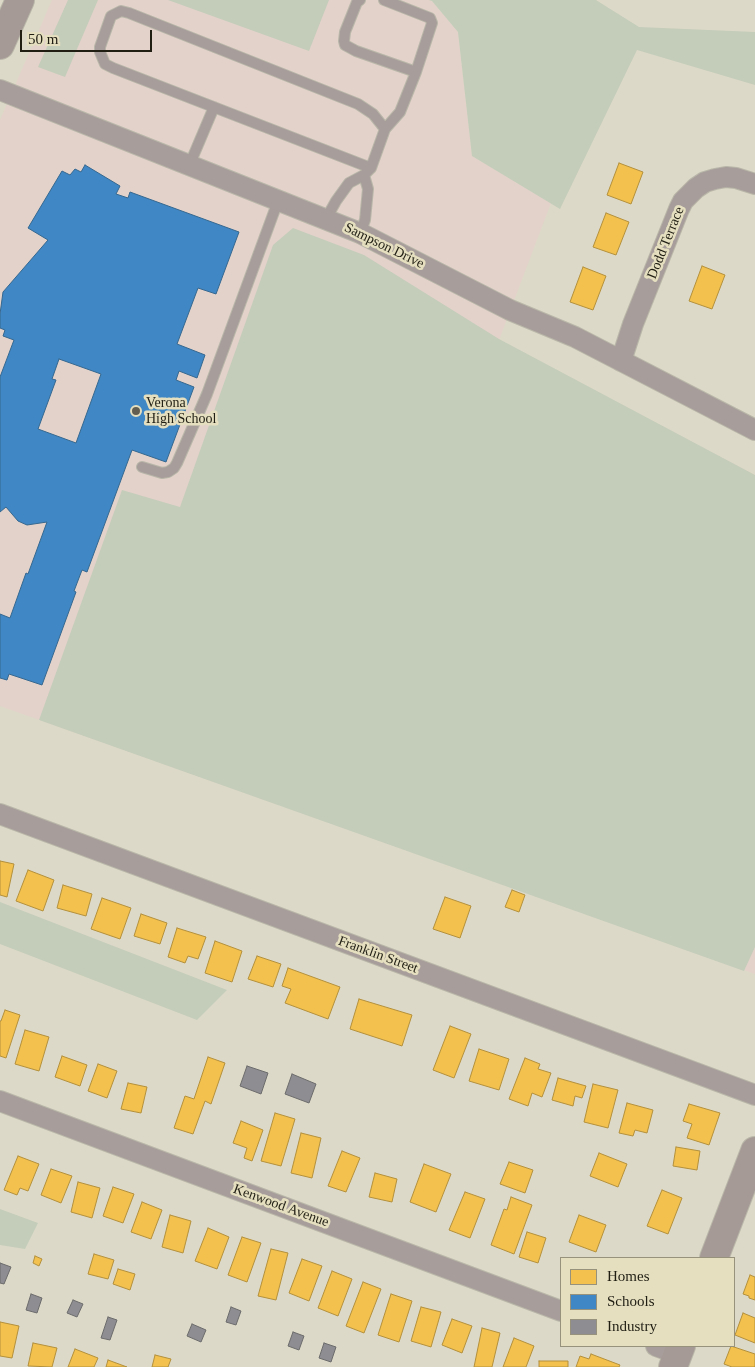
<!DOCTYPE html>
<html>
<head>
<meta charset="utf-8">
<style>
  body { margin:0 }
  #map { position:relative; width:755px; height:1367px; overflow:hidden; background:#ddd9c8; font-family:"Times New Roman",serif }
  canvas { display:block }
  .legend { position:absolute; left:560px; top:1257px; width:175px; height:90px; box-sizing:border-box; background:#e5dfc0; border:1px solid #96927b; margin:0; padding:6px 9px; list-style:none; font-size:15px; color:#201e13 }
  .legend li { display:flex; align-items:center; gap:10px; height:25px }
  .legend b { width:25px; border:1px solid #96927b }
  .scale { position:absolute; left:20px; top:30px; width:132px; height:22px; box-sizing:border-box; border:2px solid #201e13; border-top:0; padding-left:6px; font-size:15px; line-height:18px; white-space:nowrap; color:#201e13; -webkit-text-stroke:4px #e5dfc0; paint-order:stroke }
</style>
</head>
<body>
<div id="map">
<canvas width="755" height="1367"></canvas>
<ul class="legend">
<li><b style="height:14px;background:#f2c14e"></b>Homes</li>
<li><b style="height:14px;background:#3f88c5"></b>Schools</li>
<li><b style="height:14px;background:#8d8d92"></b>Industry</li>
</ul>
<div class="scale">50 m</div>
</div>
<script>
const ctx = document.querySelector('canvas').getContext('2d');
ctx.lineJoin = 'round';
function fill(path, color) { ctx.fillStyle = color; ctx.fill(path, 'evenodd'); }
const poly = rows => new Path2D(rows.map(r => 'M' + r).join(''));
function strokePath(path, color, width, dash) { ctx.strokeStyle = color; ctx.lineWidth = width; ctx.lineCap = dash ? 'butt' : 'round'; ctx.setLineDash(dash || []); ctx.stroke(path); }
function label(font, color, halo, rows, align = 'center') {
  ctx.font = font + ' "Times New Roman",serif'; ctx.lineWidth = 5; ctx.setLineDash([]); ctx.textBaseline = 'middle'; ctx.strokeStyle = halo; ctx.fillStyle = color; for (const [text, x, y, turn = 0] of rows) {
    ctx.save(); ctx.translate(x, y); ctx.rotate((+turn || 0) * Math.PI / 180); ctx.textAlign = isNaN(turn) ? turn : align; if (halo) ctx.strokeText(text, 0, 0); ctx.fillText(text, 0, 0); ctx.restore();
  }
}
fill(poly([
  [52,0,429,0,432,1,458,32,472,156,551,203,499,340,755,475,755,974,0,706,0,120]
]), '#e3d2ca');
fill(poly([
  [68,0,98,0,65,77,38,67],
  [168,0,329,0,309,51],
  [429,0,596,0,639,27,755,32,755,85,637,50,560,209,472,156,458,32,432,1],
  [293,228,364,255,499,339,755,475,755,947,744,971,39,720,122,490,180,507,273,245],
  [0,902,227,990,197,1020,0,944],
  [0,1209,38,1223,25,1249,0,1245]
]), '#c4cdba');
const homes = poly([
  [619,163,643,172,631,204,607,195,619,163],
  [606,213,629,222,616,255,593,247,606,213],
  [702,266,725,275,712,309,689,301,702,266],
  [583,267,606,276,593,310,570,302,583,267],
  [0,861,14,864,7,897,0,895,0,861],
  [28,870,54,880,43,911,16,901,28,870],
  [63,885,92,894,86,916,57,908,63,885],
  [512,890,525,895,519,912,505,907,512,890],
  [445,897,471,906,460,938,433,929,445,897],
  [102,898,131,908,120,939,91,929,102,898],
  [141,914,167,923,160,944,134,936,141,914],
  [177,928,206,937,198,959,188,956,185,963,168,957,177,928],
  [215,941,242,951,232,982,205,973,215,941],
  [257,956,281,964,273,987,248,979,257,956],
  [288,968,340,987,328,1019,285,1003,291,989,282,986,288,968],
  [359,999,412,1015,402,1046,350,1029,359,999],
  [5,1010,20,1015,6,1058,0,1056,0,1021,1,1021,5,1010],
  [450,1026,471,1034,454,1078,433,1070,450,1026],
  [25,1030,49,1037,39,1071,15,1064,25,1030],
  [479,1049,509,1059,499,1090,469,1081,479,1049],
  [62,1056,87,1065,80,1086,55,1077,62,1056],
  [208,1057,225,1063,211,1104,205,1101,193,1134,174,1128,185,1096,194,1099,208,1057],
  [525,1058,540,1064,538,1069,551,1073,542,1097,532,1093,528,1106,509,1099,525,1058],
  [98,1064,117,1071,107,1098,88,1091,98,1064],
  [558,1078,586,1086,582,1098,575,1096,573,1106,552,1100,558,1078],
  [128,1083,147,1087,141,1113,121,1109,128,1083],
  [593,1084,618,1090,608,1128,584,1122,593,1084],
  [627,1103,653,1110,647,1133,635,1130,633,1136,619,1133,627,1103],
  [689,1104,720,1113,709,1145,687,1138,692,1124,683,1121,689,1104],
  [275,1113,295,1119,281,1166,261,1161,275,1113],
  [241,1121,263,1130,252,1161,244,1158,247,1148,233,1143,241,1121],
  [301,1133,321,1138,312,1178,291,1173,301,1133],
  [676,1147,700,1151,697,1170,673,1166,676,1147],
  [342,1151,360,1158,346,1192,328,1186,342,1151],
  [599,1153,627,1164,618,1187,590,1176,599,1153],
  [18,1156,39,1164,28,1191,20,1188,17,1195,4,1190,18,1156],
  [509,1162,533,1170,525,1193,500,1184,509,1162],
  [424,1164,451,1174,436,1212,410,1202,424,1164],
  [51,1169,72,1176,61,1203,41,1195,51,1169],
  [375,1173,397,1179,392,1202,369,1197,375,1173],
  [78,1182,100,1188,92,1218,71,1212,78,1182],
  [113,1187,134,1194,123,1223,103,1216,113,1187],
  [662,1190,682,1198,668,1234,647,1226,662,1190],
  [465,1192,485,1199,470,1238,449,1230,465,1192],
  [511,1197,532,1205,514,1254,491,1245,504,1209,507,1210,511,1197],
  [142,1202,162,1210,151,1239,131,1232,142,1202],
  [170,1215,191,1221,183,1253,162,1247,170,1215],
  [579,1215,606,1225,596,1252,569,1242,579,1215],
  [208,1228,229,1237,217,1269,195,1261,208,1228],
  [527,1232,546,1238,538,1263,519,1257,527,1232],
  [242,1237,261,1243,247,1282,228,1275,242,1237],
  [271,1249,288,1253,276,1300,258,1296,271,1249],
  [94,1254,114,1260,108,1279,88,1274,94,1254],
  [35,1256,42,1259,39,1266,33,1263,35,1256],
  [302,1259,322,1266,309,1301,289,1293,302,1259],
  [118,1269,135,1274,130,1290,113,1284,118,1269],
  [332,1271,352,1279,338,1316,318,1308,332,1271],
  [750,1275,755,1277,755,1300,749,1298,749,1296,743,1294,750,1275],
  [363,1282,381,1289,364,1333,346,1326,363,1282],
  [391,1294,412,1301,399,1342,378,1335,391,1294],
  [421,1307,441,1312,431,1347,411,1341,421,1307],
  [743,1313,755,1318,755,1343,735,1335,743,1313],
  [452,1319,472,1326,462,1353,442,1345,452,1319],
  [0,1322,19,1326,12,1358,0,1356,0,1322],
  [482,1328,500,1333,492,1367,474,1367,482,1328],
  [514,1338,534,1346,526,1367,503,1367,514,1338],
  [33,1343,57,1348,52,1367,28,1366,33,1343],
  [731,1346,755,1354,755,1367,732,1367,724,1364,731,1346],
  [75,1349,98,1358,94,1367,68,1367,75,1349],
  [591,1354,620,1365,619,1367,576,1367,580,1356,589,1359,591,1354],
  [155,1355,171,1359,168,1367,152,1367,155,1355],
  [108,1360,127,1367,106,1367,108,1360],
  [539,1361,568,1361,568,1367,539,1367,539,1361]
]);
fill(homes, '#f2c14e');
strokePath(homes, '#b3903c', 1);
const schools = poly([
  [85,165,120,186,116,194,128,198,130,192,239,232,216,294,198,288,177,344,205,355,197,378,179,371,176,380,194,387,166,462,132,450,87,572,82,570,74,591,76,592,42,685,9,674,7,680,0,678,0,614,10,618,26,573,28,574,47,522,27,525,18,521,6,507,0,512,0,377,14,340,3,336,5,330,0,328,0,314,3,292,48,240,28,228,62,171,70,175,75,169,81,172,85,165],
  [59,359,101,374,76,443,38,429,56,380,52,379,59,359]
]);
fill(schools, '#3f88c5');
strokePath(schools, '#366890', 1);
const industry = poly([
  [247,1066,268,1073,261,1094,240,1086,247,1066],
  [292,1074,316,1084,309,1103,285,1094,292,1074],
  [0,1263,11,1267,4,1284,0,1283,0,1263],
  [31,1294,42,1298,37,1313,26,1310,31,1294],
  [73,1300,83,1304,77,1317,67,1313,73,1300],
  [231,1307,241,1311,236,1325,226,1322,231,1307],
  [108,1317,117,1320,110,1340,101,1338,108,1317],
  [192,1324,206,1330,201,1342,187,1336,192,1324],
  [293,1332,304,1336,299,1350,288,1346,293,1332],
  [324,1343,336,1347,331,1362,319,1358,324,1343]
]);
fill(industry, '#8d8d92');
strokePath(industry, '#6c6c6c', 1);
const lane = poly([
  [360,0,357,2,345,32,344,41,345,45,356,51,416,72],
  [384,0,430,18,432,23,416,72,400,112,385,129],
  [189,166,214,107],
  [326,219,336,201,349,183,364,175,371,168,385,129,373,114,358,104,129,13,121,11,111,16,100,47,100,52,105,64,113,68,371,168],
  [360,233,365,220,368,189,364,175],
  [142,467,162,473,168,472,174,468,177,463,207,394,278,201]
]);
const street = poly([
  [0,90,360,233,510,310,575,337,755,430],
  [621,361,633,324,679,209,683,201,696,188,705,182,715,179,726,177,736,178,755,184],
  [0,814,755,1095],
  [0,1101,561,1311],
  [656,1346,678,1354]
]);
const secondary = poly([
  [0,45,20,0],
  [714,1258,755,1151],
  [673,1367,681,1346]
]);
strokePath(lane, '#b9b7a9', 12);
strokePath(street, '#b9b7a9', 22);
strokePath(secondary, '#b9b7a9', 30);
strokePath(lane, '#a79d9a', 10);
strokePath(street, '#a79d9a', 20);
strokePath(secondary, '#a69a96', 28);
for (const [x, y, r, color] of [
  [136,411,5,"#625f52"]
]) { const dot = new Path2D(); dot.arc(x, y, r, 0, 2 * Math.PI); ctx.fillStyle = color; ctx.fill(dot); strokePath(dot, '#e5dfc0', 2); }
label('14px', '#201e13', '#e5dfc0', [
  ["Dodd Terrace",666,243,-68],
  ["Sampson Drive",384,246,26],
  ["Franklin Street",378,955,20],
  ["Kenwood Avenue",281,1206,20]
]);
label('14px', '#201e13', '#e5dfc0', [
  ["Verona",146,403],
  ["High School",146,419]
], 'left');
</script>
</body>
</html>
